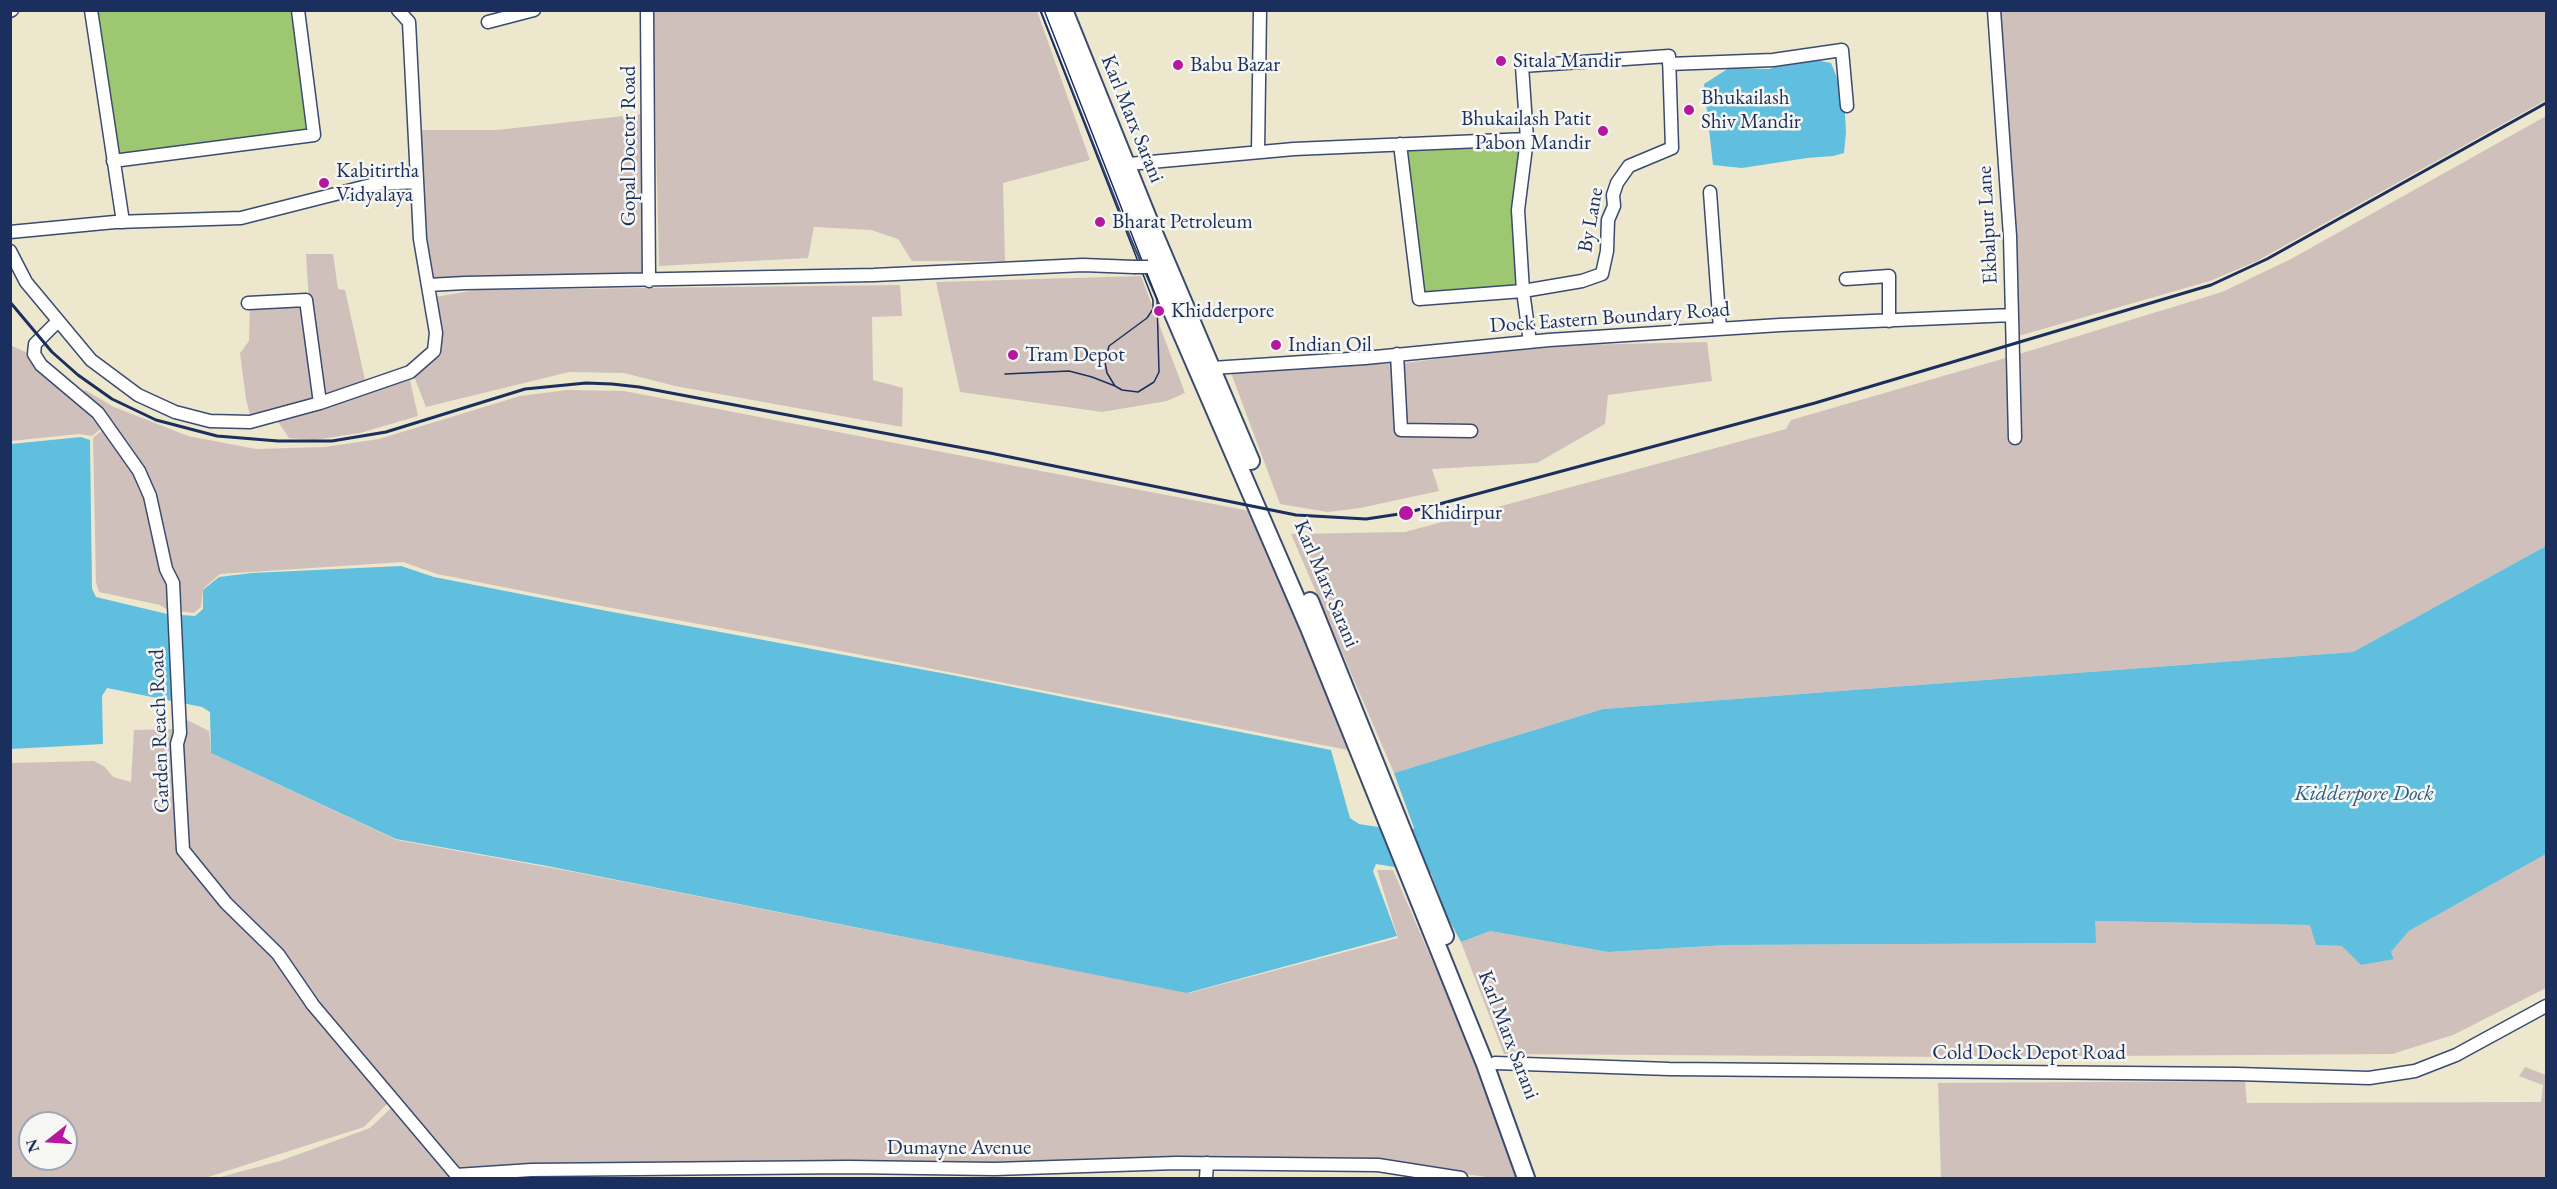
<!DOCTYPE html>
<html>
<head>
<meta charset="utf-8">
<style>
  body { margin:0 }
  #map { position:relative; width:2557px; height:1189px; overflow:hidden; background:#ece7cd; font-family:"EB Garamond",serif }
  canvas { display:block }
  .frame { position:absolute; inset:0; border:12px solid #1b2f5e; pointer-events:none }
  .north { position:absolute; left:18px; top:1111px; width:60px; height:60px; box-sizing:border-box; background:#f6f6f2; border:2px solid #9ea6b7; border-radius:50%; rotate:253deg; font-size:16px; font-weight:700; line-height:24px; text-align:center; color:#1b2f5e }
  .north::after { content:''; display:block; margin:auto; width:21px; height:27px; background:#b5179e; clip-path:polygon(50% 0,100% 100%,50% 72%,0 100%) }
</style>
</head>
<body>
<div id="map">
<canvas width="2557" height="1189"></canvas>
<div class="frame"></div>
<div class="north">N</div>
</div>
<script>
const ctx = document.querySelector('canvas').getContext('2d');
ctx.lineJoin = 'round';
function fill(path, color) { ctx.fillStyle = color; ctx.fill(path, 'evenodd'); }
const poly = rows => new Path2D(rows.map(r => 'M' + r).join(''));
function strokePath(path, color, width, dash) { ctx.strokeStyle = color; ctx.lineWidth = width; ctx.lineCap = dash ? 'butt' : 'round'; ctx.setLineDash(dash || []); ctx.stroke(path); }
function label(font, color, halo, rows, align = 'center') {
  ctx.font = font + ' "EB Garamond",serif'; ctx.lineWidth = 5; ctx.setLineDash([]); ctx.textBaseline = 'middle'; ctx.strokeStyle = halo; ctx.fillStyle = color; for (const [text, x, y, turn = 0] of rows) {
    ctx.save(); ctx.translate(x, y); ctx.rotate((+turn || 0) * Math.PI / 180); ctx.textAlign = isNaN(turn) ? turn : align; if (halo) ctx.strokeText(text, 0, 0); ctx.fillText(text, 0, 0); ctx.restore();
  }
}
fill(poly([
  [653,11,1037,11,1090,160,1003,183,1005,261,912,261,898,239,871,230,814,227,808,258,659,266],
  [2000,11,2546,11,2546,100,2257,261,2210,281,2015,337],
  [642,114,642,275,482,275,430,282,423,239,416,130,497,130],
  [2546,116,2546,546,2353,652,1603,709,1394,773,1291,534,1405,532,1786,429,1791,420,2016,355,2222,292,2291,259],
  [306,254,333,254,338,289,345,290,367,389,409,376,418,416,360,433,314,440,289,438,273,414,251,419,246,399,240,353,249,341,250,306,309,302],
  [1141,276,1185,393,1167,401,1102,412,960,392,936,282],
  [900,285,902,316,872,317,873,380,903,388,902,427,675,386,624,373,569,372,426,407,413,374,435,358,440,341,435,297,476,290],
  [1707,342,1712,381,1608,395,1605,424,1537,463,1432,469,1439,491,1360,508,1328,512,1280,504,1231,373,1304,366,1406,363,1465,355,1575,345],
  [10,345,30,354,104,426,92,436,79,434,11,441],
  [85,390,114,407,188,436,256,449,325,447,379,439,520,396,567,390,624,391,1255,512,1348,750,769,637,574,601,437,574,403,562,220,574,203,589,201,607,194,613,168,610,160,605,99,592,96,582,93,438,110,423,82,395],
  [183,718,209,731,211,753,397,840,574,872,1189,993,1398,938,1377,870,1393,870,1462,1030,1518,1178,1494,1178,1380,1162,456,1172,229,902,187,849,183,781],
  [173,729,180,849,274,956,391,1100,364,1127,205,1178,11,1178,10,763,94,761,105,767,113,777,131,782,134,730],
  [30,1123,66,1123,66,1159,30,1159],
  [2546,854,2546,988,2453,1035,2392,1054,1963,1057,1504,1054,1461,942,1490,931,1608,952,1727,945,2095,943,2094,921,2311,925,2316,945,2342,946,2394,959,2391,952,2409,931],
  [2525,1067,2546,1075,2546,1178,1941,1178,1938,1083,2245,1081,2247,1103,2541,1102,2543,1085,2519,1076],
  [394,1105,454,1178,217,1178,280,1161,370,1128]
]), '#d0c0bc');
fill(poly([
  [95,11,291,11,306,131,116,157],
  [1521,143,1519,288,1422,296,1404,147]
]), '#9ec772');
fill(poly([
  [1815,60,1831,63,1844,95,1846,132,1844,153,1833,156,1807,158,1742,168,1713,165,1704,84,1729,68,1769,69,1787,63],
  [81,437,90,440,92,589,96,597,167,614,195,616,203,609,203,590,219,577,252,573,401,566,434,577,607,611,952,675,1331,750,1350,818,1359,824,1409,832,1414,828,1394,773,1603,709,2353,652,2546,546,2546,854,2409,931,2391,952,2394,959,2361,965,2342,946,2316,945,2310,925,2095,921,2096,943,1727,945,1608,952,1490,931,1461,942,1447,916,1431,873,1376,864,1373,871,1397,936,1187,993,547,866,396,839,211,753,210,712,202,707,107,688,102,696,103,744,11,749,11,444]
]), '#60bede');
const street = poly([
  [91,10,123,222],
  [647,10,649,281],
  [1994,10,2010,236,2015,438],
  [10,11,12,10],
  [488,22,534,10],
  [1669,64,1773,60,1842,50,1847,106],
  [1400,144,1419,299,1523,291,1582,281,1602,274,1607,251,1608,220,1614,206,1613,195,1617,183,1629,166,1672,148,1669,56,1522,66,1527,139,1518,210,1523,291,1530,342],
  [1258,152,1260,10],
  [113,161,314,135,298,10],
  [1118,165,1294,149,1527,139],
  [1710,192,1720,329],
  [10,232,115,222,241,218,375,184,417,182],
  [10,251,26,282,91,360,138,395,175,412,210,421,250,422,320,403,410,372,434,351,436,333,420,239,409,22,398,10],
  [1846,279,1889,276,1889,321],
  [428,285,465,283,874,275,1083,265,1134,267],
  [248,303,306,300,320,403],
  [57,322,35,344,34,354,41,365,98,413,139,471,150,496,166,569,173,583,180,733,177,744,183,850,226,903,278,954,313,1005,459,1178],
  [1397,354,1401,430,1471,431],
  [1212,368,1365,358,1549,340,1780,325,2012,315],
  [1495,1063,1669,1069,2237,1074,2369,1078,2415,1071,2456,1055,2546,1006],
  [456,1175,531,1170,849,1167,995,1169,1176,1163,1378,1165,1461,1178],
  [1206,1178,1207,1163]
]);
const secondary = poly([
  [1050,10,1139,235,1309,628,1485,1064,1526,1178],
  [1064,10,1154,233,1251,461],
  [1310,601,1445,936]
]);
strokePath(street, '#3a4b6f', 15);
strokePath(secondary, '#3a4b6f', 20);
strokePath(street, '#fff', 12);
strokePath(secondary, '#fff', 16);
strokePath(poly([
  [1040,10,1153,300,1153,309,1147,318,1109,346,1105,362,1107,373,1115,386,1122,390,1138,392,1154,382,1159,372,1157,299,1044,10],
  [1005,374,1069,371,1092,377,1115,386]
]), '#1b2f5e', 1.5);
strokePath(poly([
  [10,302,52,352,78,375,112,399,156,420,217,436,278,441,332,441,386,432,525,389,586,383,612,384,639,387,990,453,1296,515,1366,519,1406,513,1815,403,2211,285,2267,259,2546,103]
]), '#1b2f5e', 3);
const streetBridge = poly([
  [1134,267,1148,267]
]);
strokePath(streetBridge, '#3a4b6f', 15, []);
strokePath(streetBridge, '#fff', 12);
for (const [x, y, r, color] of [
  [1501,61,6,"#b5179e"],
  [1178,65,6,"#b5179e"],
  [1689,110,6,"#b5179e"],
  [1603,131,6,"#b5179e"],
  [324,183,6,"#b5179e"],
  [1100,222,6,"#b5179e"],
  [1159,311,6,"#b5179e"],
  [1276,345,6,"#b5179e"],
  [1013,355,6,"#b5179e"],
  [1406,513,8,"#b5179e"]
]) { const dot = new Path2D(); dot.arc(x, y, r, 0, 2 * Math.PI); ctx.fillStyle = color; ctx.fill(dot); strokePath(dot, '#f6f6f2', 2); }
label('21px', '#1b2f5e', '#f6f6f2', [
  ["Sitala Mandir",1513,61],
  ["Babu Bazar",1190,65],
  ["Bhukailash",1701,98],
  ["Shiv Mandir",1701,122],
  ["Bhukailash Patit",1591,119,"right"],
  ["Pabon Mandir",1591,143,"right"],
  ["Kabitirtha",336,171],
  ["Vidyalaya",336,195],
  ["Bharat Petroleum",1112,222],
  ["Khidderpore",1171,311],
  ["Indian Oil",1288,345],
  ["Tram Depot",1025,355],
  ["Khidirpur",1420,513]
], 'left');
label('21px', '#1b2f5e', '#f6f6f2', [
  ["Karl Marx Sarani",1132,119,68],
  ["Gopal Doctor Road",629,146,-90],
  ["By Lane",1591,220,-80],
  ["Ekbalpur Lane",1988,225,-93],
  ["Dock Eastern Boundary Road",1610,318,-4],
  ["Karl Marx Sarani",1326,584,67],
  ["Garden Reach Road",160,731,-92],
  ["Karl Marx Sarani",1508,1035,69],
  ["Cold Dock Depot Road",2029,1053],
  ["Dumayne Avenue",959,1148]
]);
label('italic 22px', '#305a84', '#f6f6f2', [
  ["Kidderpore Dock",2364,794]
]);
</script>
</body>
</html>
